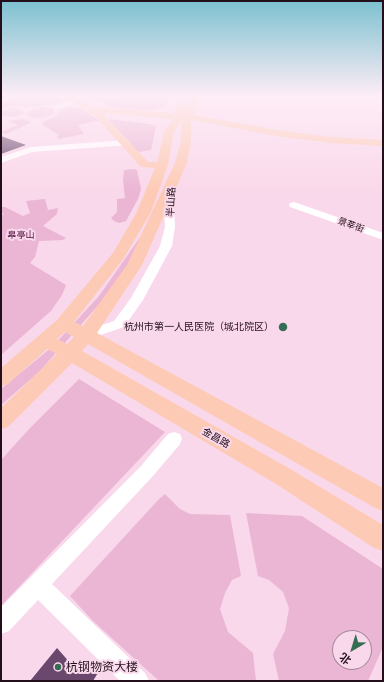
<!DOCTYPE html>
<html>
<head>
<meta charset="utf-8">
<style>
  body { margin:0 }
  #map { position:relative; width:384px; height:682px; overflow:hidden; background:#fad8eb; font-family:Ubuntu,"Noto Sans SC",sans-serif }
  canvas { display:block }
  .frame { position:absolute; inset:0; border:2px solid #220f1b; pointer-events:none }
  .north { position:absolute; left:332px; top:630px; width:40px; height:40px; box-sizing:border-box; background:#fad8eb; border:1px solid #a48898; border-radius:50%; rotate:218deg; font-size:11px; font-weight:700; line-height:16px; text-align:center; color:#220f1b }
  .north::after { content:''; display:block; margin:auto; width:14px; height:18px; background:#356d54; clip-path:polygon(50% 0,100% 100%,50% 72%,0 100%) }
</style>
</head>
<body>
<div id="map">
<canvas width="384" height="682"></canvas>
<div class="frame"></div>
<div class="north">北</div>
</div>
<script>
const ctx = document.querySelector('canvas').getContext('2d');
ctx.lineJoin = 'round';
function fill(path, color) { ctx.fillStyle = color; ctx.fill(path, 'evenodd'); }
const poly = rows => new Path2D(rows.map(r => 'M' + r).join(''));
function strokePath(path, color, width, dash) { ctx.strokeStyle = color; ctx.lineWidth = width; ctx.lineCap = dash ? 'butt' : 'round'; ctx.setLineDash(dash || []); ctx.stroke(path); }
function label(font, color, halo, rows, align = 'center') {
  ctx.font = font + ' Ubuntu,"Noto Sans SC",sans-serif'; ctx.lineWidth = 4; ctx.setLineDash([]); ctx.textBaseline = 'middle'; ctx.strokeStyle = halo; ctx.fillStyle = color; for (const [text, x, y, turn = 0] of rows) {
    ctx.save(); ctx.translate(x, y); ctx.rotate((+turn || 0) * Math.PI / 180); ctx.textAlign = isNaN(turn) ? turn : align; if (halo) ctx.strokeText(text, 0, 0); ctx.fillText(text, 0, 0); ctx.restore();
  }
}
fill(poly([
  [23,95,53,95,64,101,63,103,29,107,13,106,1,108,1,101],
  [81,95,100,95,113,100,121,95,172,95,164,107,149,111,111,107],
  [41,107,54,109,54,113,49,116,39,118,30,117,27,114,31,110],
  [70,107,81,108,95,118,101,120,78,125,84,134,59,139,57,136,59,135,43,125,43,122,58,115,61,109],
  [9,108,20,109,25,112,23,114,15,117,1,116,1,111],
  [23,119,32,122,6,134,1,132,18,125,7,121],
  [111,119,155,125,156,127,151,150,138,152,109,120],
  [134,169,137,170,141,189,138,199,126,221,119,223,114,221,111,218,117,212,117,199,125,198,123,180,124,170],
  [45,199,48,210,58,208,57,214,43,226,66,238,63,240,39,241,35,257,30,263,66,285,62,295,51,311,1,355,1,216,4,214,1,212,1,207,5,207,23,216,30,213,26,201],
  [146,233,118,283,39,372,1,405,1,389,52,347,99,296,141,236],
  [79,379,165,432,1,606,1,460,30,428],
  [165,494,180,509,190,514,230,515,241,576,232,580,225,593,220,609,228,632,253,653,256,681,159,681,93,621,70,596,159,499],
  [246,513,302,516,383,569,383,647,368,681,279,681,273,654,285,631,289,608,283,592,269,580,258,576],
  [340,638,364,638,364,662,340,662]
]), '#eab6d4');
fill(poly([
  [1,136,26,145,1,154],
  [57,648,79,673,89,663,99,671,93,681,30,681]
]), '#6a476d');
fill(poly([
  [8,95,20,95,1,102,1,98,8,95],
  [74,99,77,99,81,101,57,109,53,107,74,99],
  [126,140,129,141,130,143,129,145,32,152,1,163,1,157,31,147,126,140],
  [172,180,177,183,174,205,175,227,172,246,143,300,124,327,86,340,81,338,79,335,81,332,114,321,131,298,160,246,165,227,164,205,167,183,172,180],
  [294,202,383,233,383,240,290,207,289,205,290,203,294,202],
  [174,432,180,434,182,439,180,444,153,476,52,584,145,673,149,681,120,681,38,600,9,631,1,634,1,607,141,466,168,434,174,432]
]), '#fff');
fill(poly([
  [61,95,72,95,96,109,102,107,174,113,177,104,182,101,187,104,185,114,191,95,200,95,194,115,276,130,331,137,383,140,383,146,331,143,276,136,191,120,191,141,187,163,142,265,97,333,383,488,383,511,375,508,88,344,82,351,292,470,383,525,383,551,374,548,276,484,72,363,8,427,1,429,1,408,57,354,47,349,8,384,1,386,1,368,57,320,113,253,137,212,155,168,141,167,95,116,61,95],
  [102,113,173,119,164,132,157,162,148,162,102,113],
  [181,121,181,141,175,163,127,265,83,326,74,322,124,258,151,212,168,165,174,132,181,121],
  [65,332,74,337,67,344,57,339,65,332]
]), '#fdcbb5');
const sky = ctx.createLinearGradient(0, 0, 0, 191);
sky.addColorStop(0, '#7cc1d0');
sky.addColorStop(0.5, '#fdedf6');
sky.addColorStop(1, '#fdedf600');
ctx.fillStyle = sky;
ctx.fillRect(0, 0, 384, 191);
for (const [x, y, r, color] of [
  [283,327,5,"#356d54"],
  [58,667,4,"#356d54"]
]) { const dot = new Path2D(); dot.arc(x, y, r, 0, 2 * Math.PI); ctx.fillStyle = color; ctx.fill(dot); strokePath(dot, '#fad8eb', 1.5); }
label('9px', '#220f1b', '#fad8eb', [
  ["景莘街",351,225,20]
]);
label('9px', '#4d0c39', '#fad8eb', [
  ["皋亭山",21,235]
]);
label('10px', '#220f1b', '#fad8eb', [
  ["半山路",171,202,-87],
  ["金昌路",216,438,30]
]);
label('10px', '#220f1b', '#fad8eb', [
  ["杭州市第一人民医院（城北院区）",274,327]
], 'right');
label('12px', '#220f1b', '#fad8eb', [
  ["杭钢物资大楼",66,667]
], 'left');
</script>
</body>
</html>
